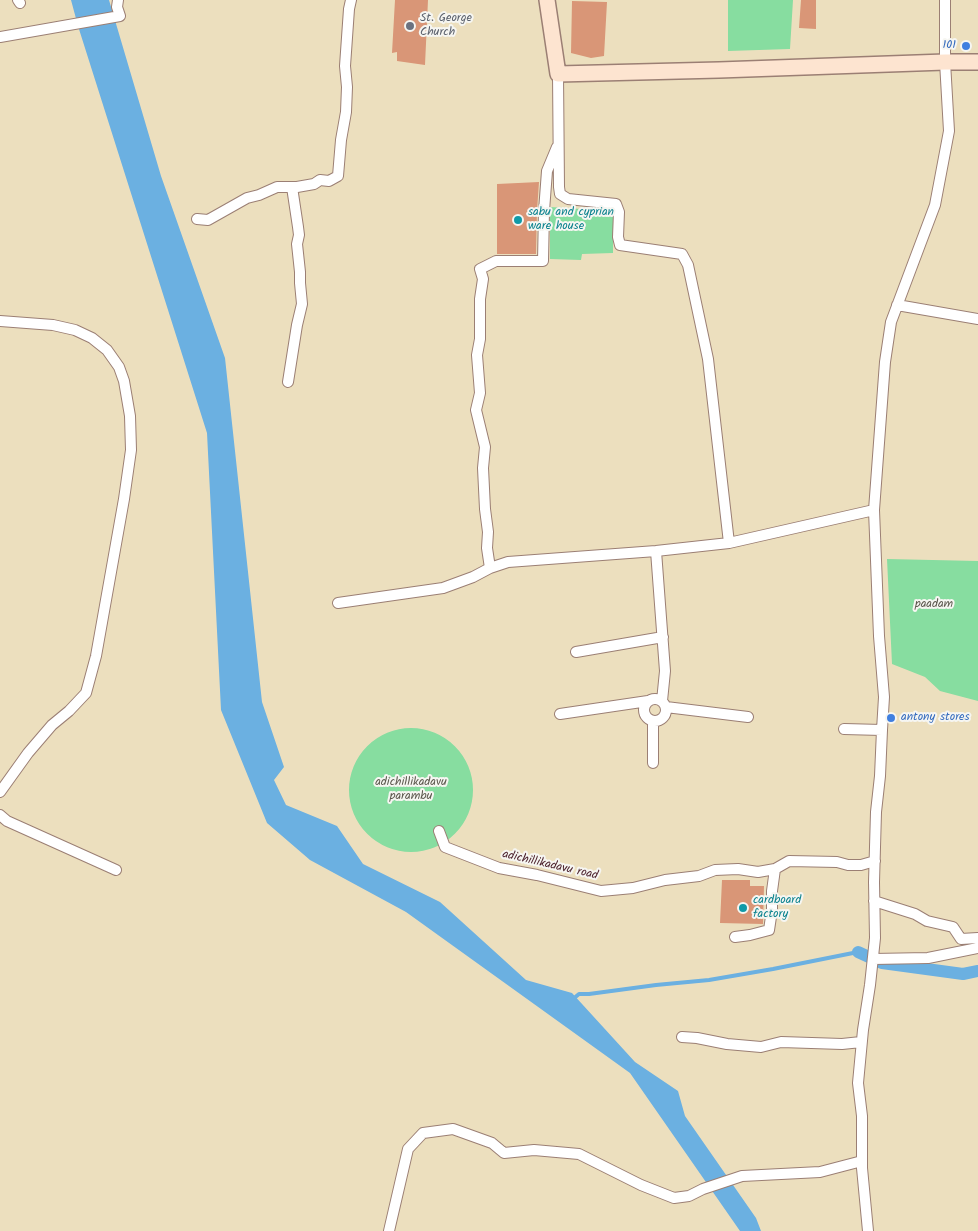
<!DOCTYPE html>
<html>
<head>
<meta charset="utf-8">
<style>
  body { margin:0 }
  canvas { display:block; background:#ecdfbe }
</style>
</head>
<body>
<canvas width="978" height="1231"></canvas>
<script>
const ctx = document.querySelector('canvas').getContext('2d');
ctx.lineJoin = 'round';
function fill(path, color) { ctx.fillStyle = color; ctx.fill(path, 'evenodd'); }
const poly = rows => new Path2D(rows.map(r => 'M' + r).join(''));
function strokePath(path, color, width, dash) { ctx.strokeStyle = color; ctx.lineWidth = width; ctx.lineCap = dash ? 'butt' : 'round'; ctx.setLineDash(dash || []); ctx.stroke(path); }
function label(font, color, halo, rows, align = 'center') {
  ctx.font = font + ' Kalam,sans-serif'; ctx.lineWidth = 4; ctx.setLineDash([]); ctx.textBaseline = 'middle'; ctx.strokeStyle = halo; ctx.fillStyle = color; for (const [text, x, y, turn = 0] of rows) {
    ctx.save(); ctx.translate(x, y); ctx.rotate((+turn || 0) * Math.PI / 180); ctx.textAlign = isNaN(turn) ? turn : align; if (halo) ctx.strokeText(text, 0, 0); ctx.fillText(text, 0, 0); ctx.restore();
  }
}
fill(poly([
  [728,0,793,0,790,49,728,51],
  [550,207,613,211,613,253,582,254,581,260,550,259],
  [887,559,978,561,978,701,940,691,925,677,892,664],
  '349 790a62 62 0 1 1 124 0a62 62 0 1 1-124 0Z'
]), '#87dda0');
fill(poly([
  [71,0,109,0,161,176,225,358,262,702,284,767,274,780,286,805,337,826,363,864,440,902,526,980,572,993,635,1062,678,1091,685,1116,756,1218,761,1231,740,1231,630,1073,406,912,310,860,267,823,221,710,207,433,78,26]
]), '#6bb0e1');
strokePath(poly([
  [573,999,579,994,589,994,656,985,709,980,773,969,858,952]
]), '#6bb0e1', 4);
strokePath(poly([
  [858,952,882,963,963,974,978,971]
]), '#6bb0e1', 12);
fill(poly([
  [395,0,428,0,425,65,397,61,397,52,392,53],
  [801,0,816,0,816,29,799,28],
  [572,1,607,2,604,56,591,58,571,53],
  [539,182,537,211,536,254,497,254,497,184],
  [722,880,750,880,750,886,764,886,763,924,720,923]
]), '#d99677');
const street = poly([
  [18,0,20,3],
  [0,37,120,16,117,7,118,0],
  [558,74,559,187,560,194,568,199,616,204,619,212,618,237,620,245,682,254,688,265,708,359,729,543],
  [197,219,208,220,247,198,259,195,277,187,297,187,314,184,320,180,329,181,338,176,341,140,346,112,347,87,345,66,349,9,351,0],
  [897,305,978,319],
  [0,321,53,325,75,330,92,338,107,350,119,367,124,381,130,416,131,450,124,499,96,656,86,693,69,711,52,725,28,753,0,792],
  [288,382,297,325,302,304,300,283,300,272,297,244,299,235,298,227,292,187],
  [656,551,665,671,662,701],
  [490,568,487,548,488,532,485,509,483,468,485,447,476,410,480,393,477,355,480,339,480,299,483,279,480,269,496,261,543,261,544,211,547,171,557,147],
  [338,603,443,588,473,577,490,568,508,562,656,551,729,543,874,510],
  [576,652,663,637],
  '644 710a11 11 0 1 1 22 0a11 11 0 1 1-22 0Z',
  [666,707,748,717],
  [560,714,648,701],
  [653,721,653,763],
  [844,729,882,730,884,697,879,636,874,510,885,362,891,322,935,205,949,131,945,62,945,0],
  [0,815,7,821,116,870],
  [439,831,445,847,499,868,537,875,601,891,633,888,665,880,699,876,715,870,738,869,758,872,775,869,789,861,837,862,848,865,861,865,875,861],
  [874,901,915,914,927,921,953,927,961,939,978,938],
  [735,937,750,935,769,930,772,910,772,891,775,869],
  [873,959,928,958,978,948],
  [682,1037,697,1038,727,1044,761,1047,781,1042,842,1044,861,1042],
  [389,1231,408,1149,423,1133,453,1129,492,1143,504,1153,534,1150,579,1154,641,1185,674,1198,689,1196,703,1189,742,1176,820,1172,862,1161],
  [868,1231,862,1168,862,1116,858,1083,863,1030,870,985,875,938,874,882,876,812,880,776,882,730]
]);
const secondary = poly([
  [547,0,558,74,719,70,945,62,978,62]
]);
strokePath(street, '#9b7f74', 12);
strokePath(secondary, '#9b7f74', 18);
strokePath(street, '#fff', 10);
strokePath(secondary, '#fde4d0', 15);
for (const [x, y, r, color] of [
  [410,26,5,"#6b7280"],
  [966,46,5,"#3f7fe0"],
  [518,220,5,"#0f9aa8"],
  [891,718,5,"#3f7fe0"],
  [743,908,5,"#0f9aa8"]
]) { const dot = new Path2D(); dot.arc(x, y, r, 0, 2 * Math.PI); ctx.fillStyle = color; ctx.fill(dot); strokePath(dot, '#f6f6f2', 2); }
label('12px', '#5b616d', '#f6f6f2', [
  ["St. George",420,19],
  ["Church",420,33]
], 'left');
label('12px', '#366cbe', '#f6f6f2', [
  ["101",956,46],
  ["antony stores",901,718,"left"]
], 'right');
label('12px', '#0d838f', '#f6f6f2', [
  ["sabu and cyprian",528,213],
  ["ware house",528,227],
  ["cardboard",753,901],
  ["factory",753,915]
], 'left');
label('12px', '#5c584e', '#f6f6f2', [
  ["paadam",934,605],
  ["adichillikadavu",411,783],
  ["parambu",411,797]
]);
label('12px', '#4a1f2b', '#f6f6f2', [
  ["adichillikadavu road",550,866,13]
]);
</script>
</body>
</html>
